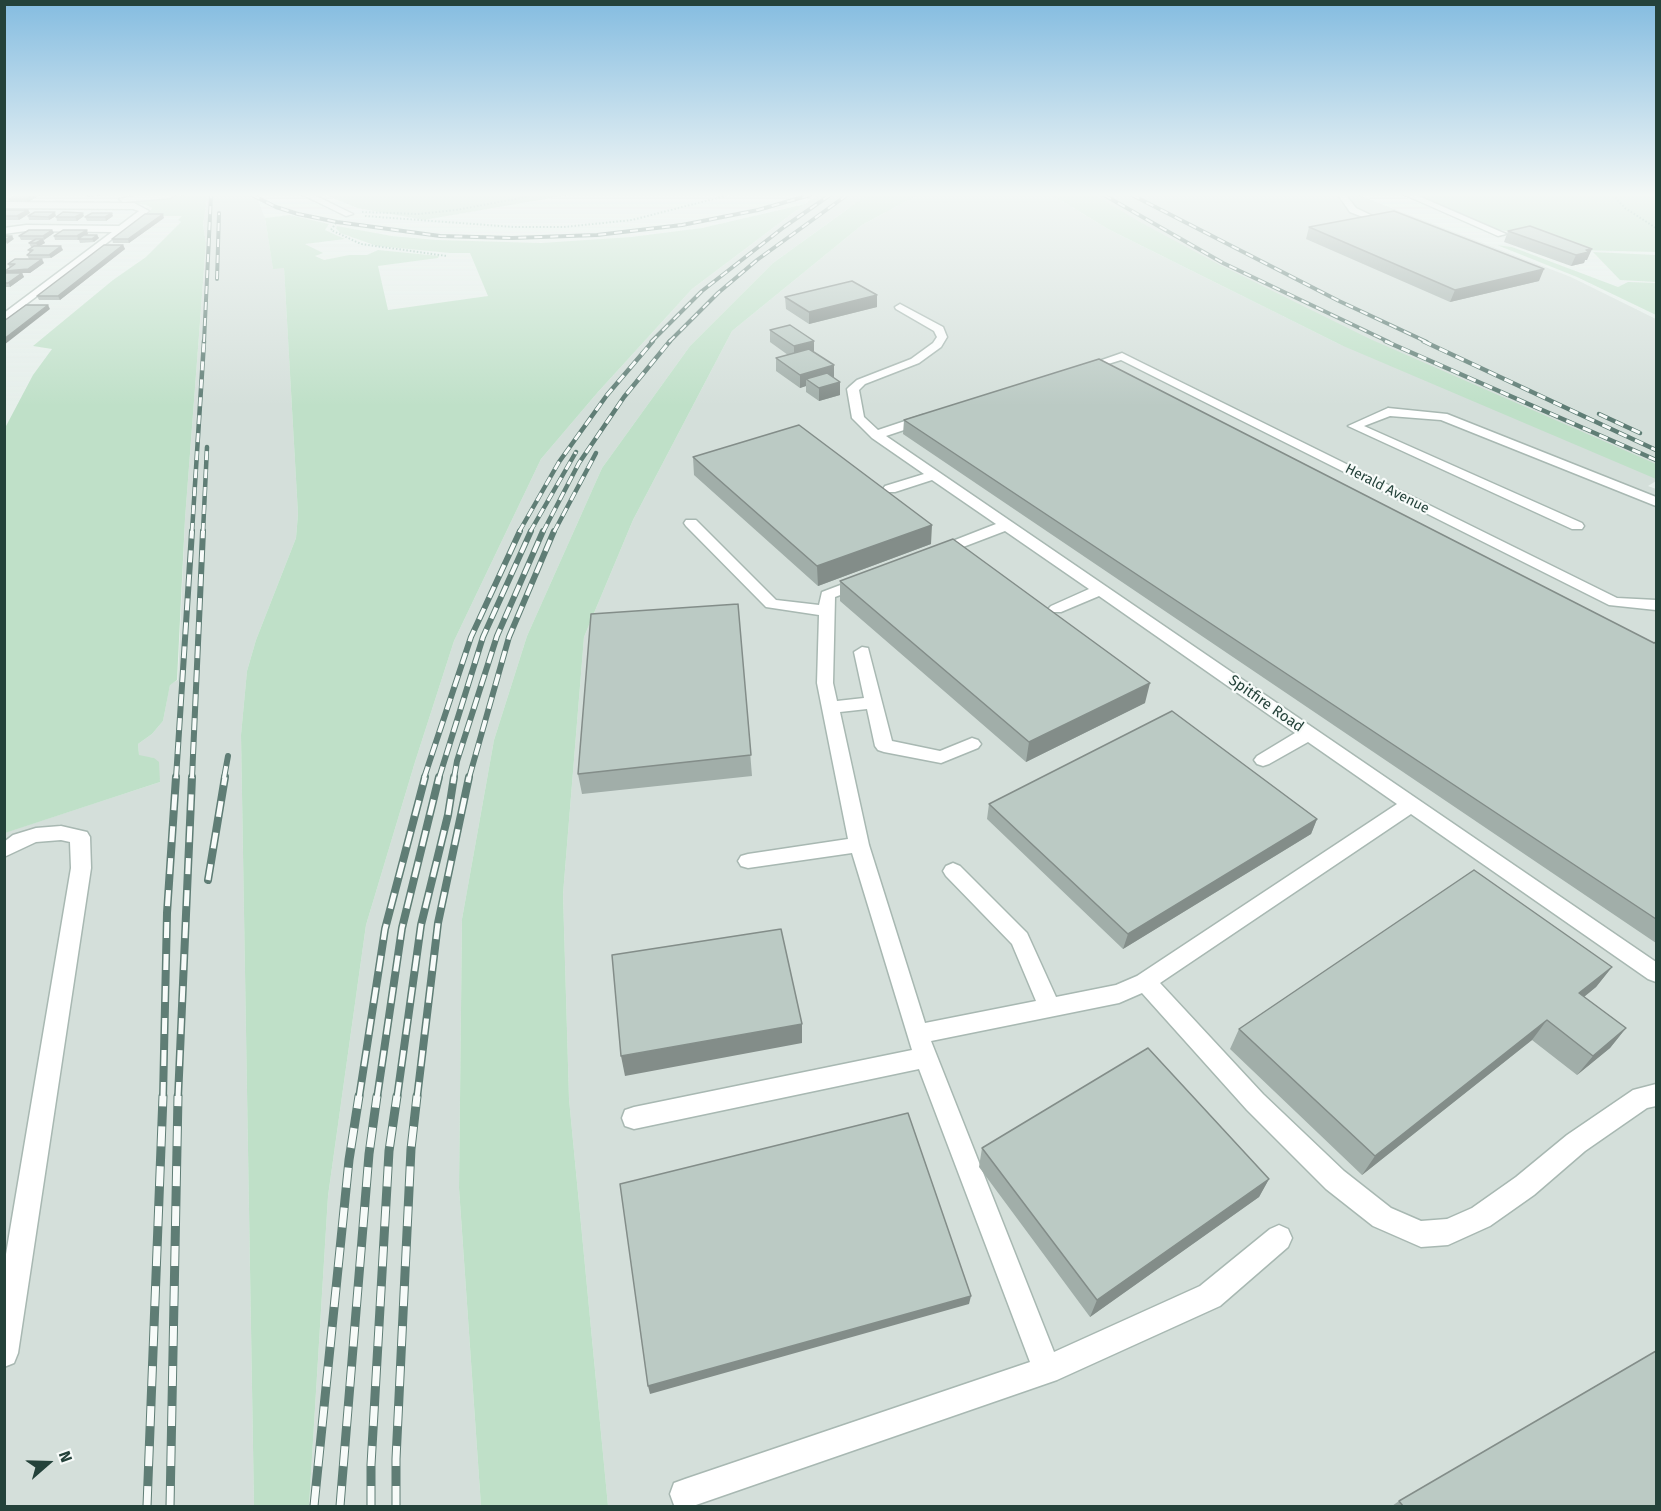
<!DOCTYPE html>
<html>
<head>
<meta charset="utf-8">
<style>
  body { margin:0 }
  #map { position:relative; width:1661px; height:1511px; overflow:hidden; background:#e6efeb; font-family:"Fira Sans",sans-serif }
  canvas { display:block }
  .frame { position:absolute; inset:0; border:6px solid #24423a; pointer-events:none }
  .north { position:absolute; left:18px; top:1433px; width:60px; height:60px; -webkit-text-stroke:4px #f7fbf9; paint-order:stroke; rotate:70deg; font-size:16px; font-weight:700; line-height:24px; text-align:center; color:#24423a }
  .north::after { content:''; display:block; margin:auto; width:21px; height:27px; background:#24423a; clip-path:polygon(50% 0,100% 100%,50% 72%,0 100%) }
</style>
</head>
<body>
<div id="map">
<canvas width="1661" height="1511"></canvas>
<div class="frame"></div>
<div class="north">N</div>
</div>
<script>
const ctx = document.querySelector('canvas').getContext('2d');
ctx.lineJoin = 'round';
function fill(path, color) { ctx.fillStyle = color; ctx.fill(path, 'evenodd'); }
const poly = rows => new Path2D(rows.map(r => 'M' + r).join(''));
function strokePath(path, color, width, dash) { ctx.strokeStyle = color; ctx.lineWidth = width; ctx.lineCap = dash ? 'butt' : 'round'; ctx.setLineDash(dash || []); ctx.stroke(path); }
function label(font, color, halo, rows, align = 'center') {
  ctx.font = font + ' "Fira Sans",sans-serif'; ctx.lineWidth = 4.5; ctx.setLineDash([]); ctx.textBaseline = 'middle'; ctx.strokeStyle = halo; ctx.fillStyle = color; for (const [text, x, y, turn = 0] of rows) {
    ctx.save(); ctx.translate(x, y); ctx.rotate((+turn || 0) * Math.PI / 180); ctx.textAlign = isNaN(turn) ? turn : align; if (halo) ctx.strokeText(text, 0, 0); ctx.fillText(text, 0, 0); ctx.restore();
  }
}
fill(poly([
  [208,195,256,195,265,218,273,268,284,267,298,514,296,538,256,640,247,671,241,735,254,1506,5,1506,4,833,160,782,153,758,139,756,138,744,152,734,163,721,170,684,178,680,185,519,206,243,203,224],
  [817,195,867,195,773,263,690,346,602,468,527,636,494,740,462,919,459,1188,481,1506,309,1506,328,1196,366,925,415,762,454,641,541,459,598,392,692,289],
  [918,195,1052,195,1108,229,1341,345,1377,350,1081,195,1358,195,1571,277,1656,319,1656,481,1648,486,1656,489,1656,1506,608,1506,569,1099,563,894,584,637,633,520,732,331,862,225]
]), '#d4dfda');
fill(poly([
  [188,195,208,195,203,224,206,243,185,519,177,680,170,685,163,721,152,734,138,744,139,755,154,758,159,762,160,782,5,833,5,428,33,375,52,349,33,346,113,280,146,257,181,222,178,220,182,216,148,216,152,208,146,205,130,203,132,200],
  [326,195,568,195,424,220,357,208],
  [867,195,918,195,862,225,732,331,633,520,584,637,563,894,569,1099,608,1506,481,1506,459,1188,462,919,494,740,527,636,602,468,690,346,773,263],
  [1052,195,1095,195,1140,222,1218,264,1370,339,1656,464,1656,479,1341,345,1108,229],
  [1413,195,1656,195,1656,252,1578,250,1534,236,1495,229],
  [805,204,692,289,598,392,541,459,454,641,415,762,366,925,328,1196,309,1506,254,1506,241,735,247,671,256,640,296,538,298,514,284,268,273,269,265,218,290,215,329,224,325,230,345,239,305,244,323,253,315,256,324,260,349,255,367,255,378,250,439,256,438,258,378,266,388,310,488,296,470,253,450,253,377,246,340,233,336,228,337,226,392,236,437,240,541,243,631,237,702,228],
  [1497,245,1512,247,1618,287,1628,282,1656,283,1656,315,1577,277],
  [1593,252,1656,255,1656,282,1620,280]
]), '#bfe0c8');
const minor = poly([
  [141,195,174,195,170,198,123,202,119,199,141,195],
  [303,195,314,195,353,214,346,216,303,195],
  [1338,195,1346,195,1356,208,1377,218,1373,221,1350,212,1338,195],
  [1405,195,1416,195,1506,234,1498,236,1405,195],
  [4,202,134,203,149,211,4,321,4,313,112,232,26,231,4,234,4,228,26,225,119,226,139,211,133,209,4,208,4,202],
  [900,304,943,327,947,337,941,347,919,363,865,384,859,390,864,417,878,430,923,415,931,415,931,421,886,436,1656,962,1656,982,1648,979,1411,814,1160,983,1263,1094,1344,1171,1391,1208,1421,1221,1447,1219,1472,1208,1516,1177,1567,1135,1633,1090,1656,1084,1656,1106,1647,1108,1585,1151,1534,1195,1490,1226,1448,1245,1421,1247,1373,1226,1326,1189,1247,1110,1142,993,1119,1003,931,1041,1054,1352,1200,1286,1270,1229,1279,1225,1288,1229,1292,1238,1288,1247,1220,1306,1057,1380,693,1506,678,1506,674,1505,670,1494,674,1483,685,1479,1030,1362,919,1069,634,1129,625,1126,622,1118,625,1110,634,1107,912,1050,852,853,748,868,741,866,738,861,741,856,748,854,848,839,817,683,819,615,766,607,686,526,684,523,686,520,696,520,776,600,819,605,822,592,859,578,869,578,872,581,869,584,835,597,833,683,837,701,864,698,854,652,862,647,868,648,892,741,940,751,972,738,978,740,981,744,978,748,941,763,884,752,878,750,875,746,867,709,840,712,869,845,925,1023,1036,1001,1012,944,946,876,943,871,946,866,953,863,960,866,1027,933,1056,997,1116,985,1137,976,1397,804,1308,742,1269,764,1263,766,1257,764,1254,760,1257,756,1295,733,1099,596,1061,612,1051,612,1048,609,1051,606,1089,589,1005,531,942,555,932,555,930,552,932,549,996,524,932,480,895,492,885,492,883,489,885,486,924,474,872,438,852,418,847,389,849,387,857,380,911,359,933,343,937,337,934,331,896,309,895,307,900,304],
  [1122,353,1617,598,1656,600,1656,610,1609,605,1121,360,1082,372,1076,369,1122,353],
  [1388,408,1447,414,1656,497,1656,506,1441,420,1390,416,1364,426,1582,523,1584,526,1582,529,1572,529,1348,426,1388,408],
  [61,826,87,832,90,837,91,868,18,1353,14,1363,4,1367,4,1266,71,868,70,842,61,840,36,842,4,857,4,842,13,835,36,828,61,826]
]);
strokePath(minor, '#a8b8b2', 3);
strokePath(poly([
  [1613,195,1625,208,1656,228],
  [362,212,418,214,456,210,537,195],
  [365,216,514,227,564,227,632,220,729,195],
  [336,223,331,230,361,244,447,256]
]), '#86b3a5', 2, [1.5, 2]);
fill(minor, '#fff');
const railFar4 = poly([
  [252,195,276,207,298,214,337,222,440,236,512,238,597,235,682,225,758,210,810,195],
  [1104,195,1223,263,1389,342],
  [1132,195,1339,301,1427,342],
  [217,279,219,213],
  [204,342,211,195],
  [651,342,702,291,784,227,830,195],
  [669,342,718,293,757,260,847,195]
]);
const railFar3 = poly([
  [1385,341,1656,460],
  [1423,341,1656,450],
  [1599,414,1640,433],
  [192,532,204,341],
  [203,532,207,447],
  [519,532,559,462,607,395,653,341],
  [530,532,576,452],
  [543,532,579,463,624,397,670,341],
  [554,532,596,453]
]);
const railFar2 = poly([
  [176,778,192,531],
  [192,778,203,531],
  [224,778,228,756],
  [424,778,471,637,520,531],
  [439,778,483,637,531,531],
  [454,778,457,761,497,636,543,531],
  [469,778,509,637,554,531]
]);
const railFar1 = poly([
  [208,880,225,777],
  [163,1098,167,913,176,777],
  [178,1098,192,777],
  [359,1098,385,929,425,777],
  [377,1098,402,928,439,777],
  [397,1098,421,925,448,815,454,777],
  [417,1098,438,923,469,777]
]);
const rail = poly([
  [147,1506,163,1096],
  [170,1506,178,1096],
  [314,1506,349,1160,359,1096],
  [340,1506,369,1154,377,1096],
  [371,1506,371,1465,389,1151,397,1096],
  [396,1506,396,1459,411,1149,417,1096]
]);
strokePath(railFar4, '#5f7d75', 4);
strokePath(railFar3, '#5f7d75', 4.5);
strokePath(railFar2, '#5f7d75', 6);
strokePath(railFar1, '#5f7d75', 8);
strokePath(rail, '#5f7d75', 9);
strokePath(railFar4, '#f7fbf9', 2, [8]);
strokePath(railFar3, '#f7fbf9', 3, [9]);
strokePath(railFar2, '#f7fbf9', 4, [12]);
strokePath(railFar1, '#f7fbf9', 5, [16]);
strokePath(rail, '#f7fbf9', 7, [20]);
fill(poly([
  [15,195,40,195,28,202,11,202,9,199],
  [4,210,28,210,30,213,19,220,4,220],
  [28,216,56,216,49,220,29,220],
  [84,216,77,221,57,221,56,217],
  [113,216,106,221,87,221,85,217],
  [164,218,129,243,113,243,112,239],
  [1530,226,1587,260,1585,260,1584,263,1571,266,1504,242,1508,231],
  [1309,227,1539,281,1450,302,1306,239],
  [52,230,54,233,43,240,45,243,39,246,63,250,51,258,29,259,27,255,30,253,28,250,33,247,31,247,29,243,34,240,21,240,19,236],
  [88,234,87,235,97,235,99,238,94,242,80,243,79,240,55,240,54,236],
  [123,245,125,249,60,300,39,300,37,296],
  [44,263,30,273,22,273,24,277,10,287,4,287,4,273,6,273,10,268,8,264],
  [785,297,877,307,809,324,786,309],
  [770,330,814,352,834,378,840,395,819,401,806,392,806,386,800,388,776,371,776,358,788,355,770,342],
  [904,420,1654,643,1656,642,1656,943,903,434],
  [693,457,931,544,818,586,694,475],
  [840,581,1145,703,1026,762,840,601],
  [738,604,752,776,582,794,578,774],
  [989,804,1317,819,1311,834,1123,949,987,819],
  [1612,967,1596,987,1584,997,1626,1028,1610,1048,1577,1075,1532,1040,1362,1175,1230,1049,1239,1029],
  [982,1148,1269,1179,1259,1197,1090,1317,979,1167],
  [1399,1501,1656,1506,1392,1506]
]), '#a1aea9');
fill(poly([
  [32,195,40,195,28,202,26,199],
  [87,195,104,195,88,197],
  [28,210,30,213,19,220,17,216],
  [55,212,56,216,49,220,48,217],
  [83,213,84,216,77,221,75,217],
  [112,213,113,216,106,221,105,217],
  [163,214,164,218,129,243,128,239],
  [52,230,54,233,44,240,43,236],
  [87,230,88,234,81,239,78,239,79,240,77,236],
  [97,235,99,238,94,242,92,239],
  [12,236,14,239,7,244,5,240],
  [43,239,45,243,38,247,36,243],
  [123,245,125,249,60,300,58,296],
  [61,246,63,250,51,258,49,255],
  [1592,249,1587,260,1585,260,1584,263,1571,266,1576,255,1586,250],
  [42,259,44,263,30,273,22,273,24,277,10,287,5,271],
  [1544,269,1539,281,1450,302,1455,290],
  [877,295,877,307,809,324,809,312],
  [48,305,50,309,4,345,4,339],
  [814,341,814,353,794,359,794,346],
  [834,365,834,378,806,379,806,386,800,388,800,375],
  [840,382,840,395,819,401,819,388],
  [932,525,931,544,818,586,817,566],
  [1150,683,1145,703,1026,762,1029,742],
  [1317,819,1311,834,1123,949,1128,934],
  [1612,967,1596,987,1564,1013,1579,993],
  [1547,1020,1532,1040,1362,1175,1375,1156],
  [802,1024,802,1043,625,1076,621,1056],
  [1626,1028,1610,1048,1577,1075,1593,1056],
  [1269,1179,1259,1197,1090,1317,1097,1300],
  [971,1296,969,1304,650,1394,648,1386]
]), '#838d89');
const building = poly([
  [15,195,32,195,26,199,9,199,15,195],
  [4,210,28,210,17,216,4,216,4,210],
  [1394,211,1544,269,1455,290,1309,227,1394,211],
  [35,212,55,212,48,217,28,216,35,212],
  [63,212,83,213,75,217,56,217,63,212],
  [92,213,112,213,105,217,85,217,92,213],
  [145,214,163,214,128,239,112,239,145,214],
  [1530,226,1592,249,1586,250,1589,252,1576,255,1508,231,1530,226],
  [29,230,52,230,43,236,19,236,29,230],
  [63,230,87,230,77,236,54,236,63,230],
  [84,235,97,235,92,239,78,239,84,235],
  [4,236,12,236,5,240,4,236],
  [36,239,43,239,36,243,29,243,36,239],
  [104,245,123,245,58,296,37,296,104,245],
  [34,246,61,246,49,255,27,255,33,250,28,250,34,246],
  [15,259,42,259,28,269,5,271,15,264,8,264,15,259],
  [4,273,22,273,8,283,4,283,4,273],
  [852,281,877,295,809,312,785,297,852,281],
  [26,305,48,305,4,339,4,321,26,305],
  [790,325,814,341,794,346,770,330,790,325],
  [809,349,834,365,800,375,776,358,809,349],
  [1099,359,1654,643,1656,642,1656,919,904,420,1099,359],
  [827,373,840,382,819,388,806,379,827,373],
  [799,425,932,525,817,566,693,457,799,425],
  [953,539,1150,683,1029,742,840,581,953,539],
  [738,604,751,755,578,774,591,614,738,604],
  [1172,711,1317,819,1128,934,989,804,1172,711],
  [1474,870,1612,967,1579,993,1626,1028,1593,1056,1547,1020,1375,1156,1239,1029,1474,870],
  [781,929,802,1024,621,1056,612,955,781,929],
  [1148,1048,1269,1179,1097,1300,982,1148,1148,1048],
  [908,1113,971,1296,648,1386,620,1184,908,1113],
  [1656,1351,1656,1506,1403,1506,1399,1501,1656,1351]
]);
fill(building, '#bbcac4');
strokePath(building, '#838d89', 1.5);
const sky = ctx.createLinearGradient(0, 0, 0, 406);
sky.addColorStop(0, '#84bce0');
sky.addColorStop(0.48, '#f4f8f6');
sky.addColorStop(1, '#f4f8f600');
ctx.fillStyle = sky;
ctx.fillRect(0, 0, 1661, 406);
label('14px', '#24423a', '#f7fbf9', [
  ["Herald Avenue",1387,489,27]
]);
label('15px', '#24423a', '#f7fbf9', [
  ["Spitfire Road",1266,704,35]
]);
</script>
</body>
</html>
